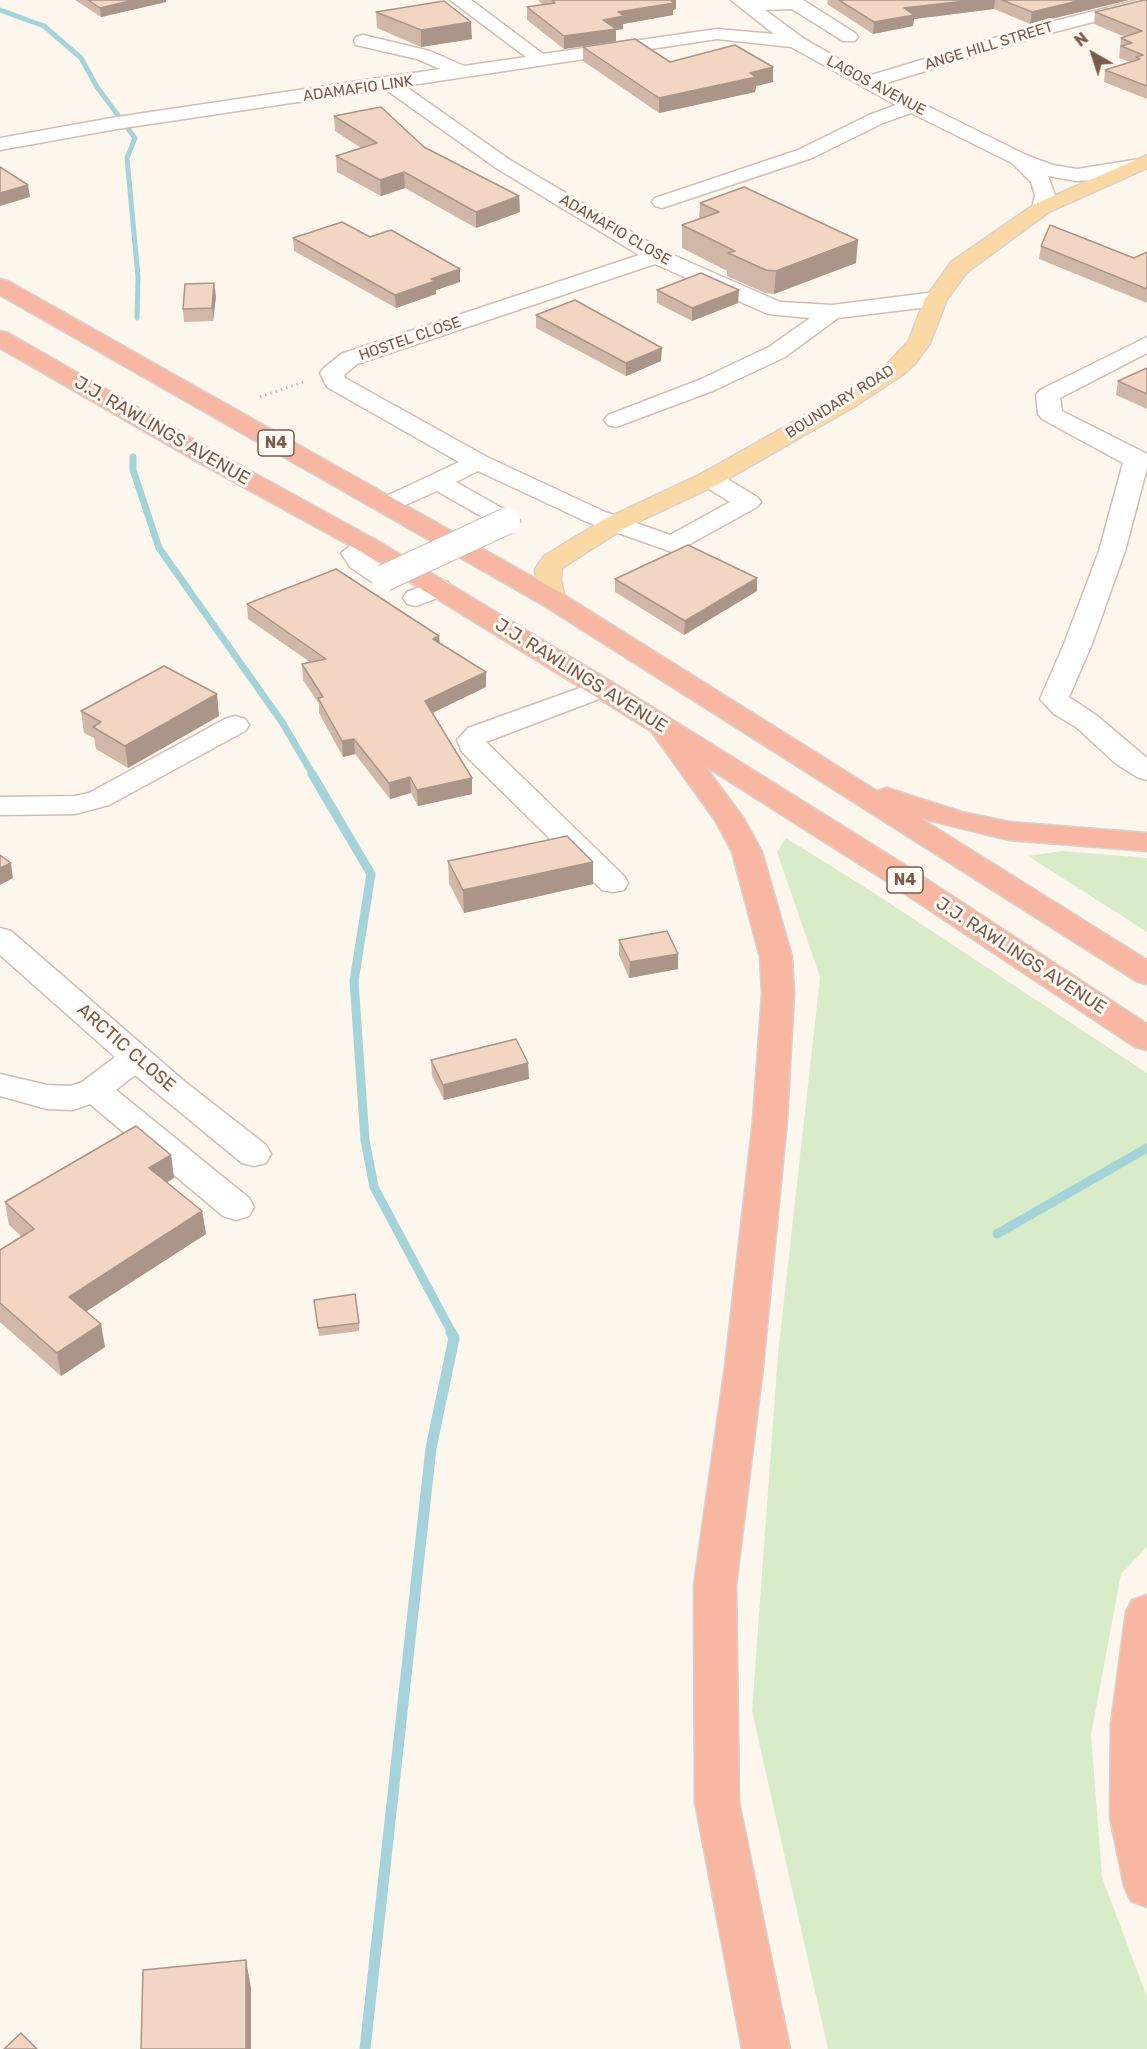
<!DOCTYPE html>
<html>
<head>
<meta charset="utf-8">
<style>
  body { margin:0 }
  #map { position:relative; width:1147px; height:2049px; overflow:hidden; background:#fdf6ec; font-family:Rubik,sans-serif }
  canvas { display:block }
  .north { position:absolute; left:1063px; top:24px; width:60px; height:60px; -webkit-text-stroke:4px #fffaf3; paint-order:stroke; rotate:321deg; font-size:16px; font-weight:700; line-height:24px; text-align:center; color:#7a5c4d }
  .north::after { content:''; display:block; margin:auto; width:21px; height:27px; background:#7a5c4d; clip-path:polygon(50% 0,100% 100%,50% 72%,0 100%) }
</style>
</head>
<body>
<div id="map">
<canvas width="1147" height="2049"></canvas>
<div class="north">N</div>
</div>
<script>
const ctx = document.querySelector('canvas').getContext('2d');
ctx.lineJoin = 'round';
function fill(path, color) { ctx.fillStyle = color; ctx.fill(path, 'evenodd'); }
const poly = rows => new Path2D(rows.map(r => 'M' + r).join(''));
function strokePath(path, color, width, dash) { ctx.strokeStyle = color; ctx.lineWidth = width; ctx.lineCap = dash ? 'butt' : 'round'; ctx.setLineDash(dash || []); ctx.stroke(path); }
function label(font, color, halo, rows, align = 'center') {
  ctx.font = font + ' Rubik,sans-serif'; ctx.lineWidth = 6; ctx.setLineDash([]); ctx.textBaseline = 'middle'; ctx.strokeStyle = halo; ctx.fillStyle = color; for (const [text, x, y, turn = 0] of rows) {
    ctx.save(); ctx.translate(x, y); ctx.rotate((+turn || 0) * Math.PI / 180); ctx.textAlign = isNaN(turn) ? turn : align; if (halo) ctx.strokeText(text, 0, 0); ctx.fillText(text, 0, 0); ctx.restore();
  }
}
fill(poly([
  [786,838,871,891,1147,1073,1147,1547,1121,1574,1091,1735,1102,1877,1147,1997,1147,2049,828,2049,752,1711,778,1354,820,977,777,852],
  [1062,851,1147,858,1147,932,1028,856]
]), '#d8ecc9');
strokePath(poly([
  [0,10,44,26,81,58,97,87,135,138,127,158,138,277,137,318]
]), '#a5d3da', 5);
strokePath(poly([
  [133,457,133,470,159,548,282,722,313,775]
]), '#a5d3da', 7);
strokePath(poly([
  [312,774,371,874,354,981,365,1140,374,1187,452,1333],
  [997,1234,1147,1148]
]), '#a5d3da', 9);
strokePath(poly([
  [365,2049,431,1448,454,1338,451,1332]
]), '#a5d3da', 11);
const minor = poly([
  [450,0,471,0,543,54,717,29,774,34,731,0,803,0,855,33,858,37,855,41,843,41,792,9,765,10,803,38,868,76,1031,27,1138,0,1147,0,1147,8,1043,35,883,84,1026,155,1053,165,1077,169,1134,160,1141,162,1144,166,1141,170,1103,179,1077,181,1048,176,1055,195,1049,212,1042,214,1035,212,1032,208,1035,195,1031,182,1012,163,911,113,883,123,812,158,662,208,655,206,652,202,655,198,798,150,869,115,896,105,791,47,717,39,405,86,510,160,664,251,780,302,832,305,936,292,944,294,947,299,944,304,936,306,838,318,785,357,715,390,616,427,608,425,604,420,608,415,699,380,769,347,810,318,768,314,655,264,357,364,344,375,345,378,487,457,605,512,670,535,730,502,701,484,698,479,701,474,710,472,719,474,757,497,761,502,757,507,681,549,672,552,587,522,478,471,456,482,516,516,520,521,516,526,507,529,498,526,437,491,387,513,378,510,374,505,378,500,459,462,327,387,320,373,324,368,341,354,639,255,496,168,385,89,117,129,0,150,0,138,117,117,440,69,417,59,356,45,354,41,356,37,363,35,430,51,464,66,526,57,450,0],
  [1147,337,1147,353,1060,398,1062,411,1147,454,1147,468,1125,551,1092,644,1069,697,1096,715,1147,758,1147,780,1137,777,1115,763,1076,727,1054,714,1040,699,1064,644,1099,551,1123,463,1042,419,1038,414,1036,395,1040,390,1147,337],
  [367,537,376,540,380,545,368,555,393,572,397,578,393,584,384,586,375,584,350,567,341,553,358,540,367,537],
  [439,580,448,582,452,588,448,594,416,606,407,604,403,598,407,592,439,580],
  [602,680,612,682,616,688,612,694,486,742,624,876,628,883,624,890,613,892,602,890,462,752,457,740,468,728,602,680],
  [235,716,245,719,249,725,245,731,109,805,75,814,0,815,0,797,75,796,89,793,225,719,235,716],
  [0,928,11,931,184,1081,266,1145,271,1154,266,1163,254,1166,242,1163,135,1075,116,1090,249,1198,254,1207,249,1216,236,1220,223,1216,90,1104,73,1110,47,1109,0,1096,0,1074,47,1085,70,1086,82,1082,115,1057,0,955,0,928]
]);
const major = poly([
  [1147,155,1147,168,1049,212,967,272,947,299,930,343,915,364,901,376,852,408,719,484,623,529,562,568,561,580,565,599,561,605,552,607,543,605,539,599,535,569,544,556,605,519,701,474,836,398,885,366,908,342,925,299,951,262,1035,204,1147,155]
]);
const highway = poly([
  [0,279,8,281,561,593,877,791,887,788,962,812,1009,822,1147,833,1147,851,1009,840,920,818,1147,960,1147,984,1136,981,543,605,0,295,0,279],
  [0,331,8,333,212,450,376,540,612,682,905,865,1147,1024,1147,1050,1135,1047,883,879,705,766,744,819,762,852,792,957,794,994,787,1120,763,1367,736,1585,739,1802,790,2049,742,2049,695,1802,694,1585,725,1367,753,1120,762,994,760,957,732,852,715,820,651,731,358,550,194,460,0,348,0,331],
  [1147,1595,1147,1907,1131,1901,1124,1886,1110,1817,1111,1724,1126,1612,1132,1600,1147,1595]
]);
strokePath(minor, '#d1beb0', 3);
strokePath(major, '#dad1cd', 3);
strokePath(highway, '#dad1cd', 3);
strokePath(poly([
  [260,397,306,381]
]), '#d9b8a5', 3, [1.5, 4]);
fill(minor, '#fff');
fill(major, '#fbd9a5');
fill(highway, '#f7b7a3');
const minorBridge = poly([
  [384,578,507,521]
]);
strokePath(minorBridge, '#d1beb0', 28, []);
strokePath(minorBridge, '#fff', 26);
fill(poly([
  [75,0,166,0,166,2,101,17],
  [538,0,676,0,676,9,673,10,673,15,623,24,623,29,616,30,616,41,564,49,527,20,527,7,543,5],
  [828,0,1129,0,1030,24,994,9,914,19,913,26,873,34,827,4],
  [1147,0,1147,99,1104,82,1105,70,1130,62,1119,58,1121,38,1125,37,1094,24,1095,12],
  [376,12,472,39,421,47,377,28],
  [583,47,670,62,773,67,773,82,756,86,755,92,659,113,583,61],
  [334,116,424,147,519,196,520,212,476,228,405,188,381,196,337,172,336,156,361,148,335,131],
  [700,203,856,263,774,294,765,293,727,276,727,271,682,248,682,225,699,219],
  [370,237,460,269,460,282,436,290,436,294,396,308,294,251,293,238],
  [1041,246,1134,258,1147,252,1147,303,1039,259],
  [657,290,738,303,692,321,657,303],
  [216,296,213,321,184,322,183,309],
  [536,315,661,361,626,376,536,328],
  [1147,368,1147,409,1116,395,1118,381],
  [615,579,757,591,684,635,615,592],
  [247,604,439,636,440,643,486,687,432,713,472,794,418,806,411,793,390,799,355,754,343,757,319,713,319,704,303,680,302,664,310,662,248,619],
  [81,711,219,716,128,768,96,749,94,738,84,733],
  [448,861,593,884,464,913,449,883],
  [619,940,678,969,629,978,619,955],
  [431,1060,528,1063,529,1079,444,1100,432,1076],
  [171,1155,174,1178,167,1182,202,1211,206,1234,86,1311,105,1347,61,1376,0,1322,0,1250,21,1236,9,1225,5,1202],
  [315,1308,359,1323,359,1331,319,1336]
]), '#d1b7a8');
fill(poly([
  [134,0,166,0,166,2,101,17,100,8],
  [667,0,676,0,676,9,673,10,673,15,623,24,623,29,616,30,616,41,564,49,564,36,603,20,618,12],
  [974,0,995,0,994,9,914,19,913,26,873,34,874,22,904,8],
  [1082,0,1129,0,1030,24,1032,12],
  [471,22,472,39,421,47,421,30],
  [773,67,773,82,756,86,755,92,659,113,659,98],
  [404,172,405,188,381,196,380,180],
  [28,185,30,197,0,206,0,193],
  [519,196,520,212,476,228,476,212],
  [858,240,856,263,774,294,776,271],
  [460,269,460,282,436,290,436,294,396,308,395,295,431,279],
  [214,283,216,296,213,321,212,308],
  [739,290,738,303,692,321,692,308],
  [662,348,661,361,626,376,626,363],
  [757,578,757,591,684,635,685,621],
  [439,636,440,651,433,639],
  [486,672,486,687,426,716,425,701],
  [217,694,219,716,128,768,125,746],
  [354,739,355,754,343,757,342,741],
  [410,777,411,793,390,799,389,783],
  [472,778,472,794,418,806,417,790],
  [593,862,593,884,464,913,463,890],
  [11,863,13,878,0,885,0,868],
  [678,954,678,969,629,978,630,962],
  [528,1063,529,1079,444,1100,443,1085],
  [171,1155,174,1178,152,1191,149,1168],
  [202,1211,206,1234,73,1320,69,1297],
  [101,1324,105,1347,61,1376,57,1353],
  [246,1960,251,1988,251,2049,246,2049]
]), '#aa9588');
const building = poly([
  [88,0,134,0,100,8,88,0],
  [552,0,670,0,674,3,618,12,624,16,603,20,616,29,564,36,527,7,555,3,552,0],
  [839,0,974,0,904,8,914,15,874,22,839,0],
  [1002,0,1082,0,1032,12,1002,0],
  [1144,0,1147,0,1147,86,1105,70,1140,59,1136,57,1143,55,1121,46,1132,43,1121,38,1142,31,1095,12,1144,0],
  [444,1,471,22,421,30,376,12,444,1],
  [635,39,670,62,735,45,773,67,750,73,756,77,659,98,583,47,635,39],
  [381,107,424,147,519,196,476,212,404,172,380,180,336,156,377,143,334,116,381,107],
  [0,167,28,185,0,193,0,167],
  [744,187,858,240,776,271,766,270,728,253,735,251,682,225,719,212,700,203,744,187],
  [342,222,370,237,391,230,460,269,431,279,435,281,395,295,293,238,342,222],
  [1050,225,1134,258,1147,252,1147,289,1041,246,1050,225],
  [701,273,739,290,692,308,657,290,701,273],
  [214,283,212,308,183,309,185,284,214,283],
  [575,300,662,348,626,363,536,315,575,300],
  [1147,368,1147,394,1118,381,1147,368],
  [688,545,757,578,685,621,615,579,688,545],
  [336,569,439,636,433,639,486,672,425,701,472,778,417,790,410,777,389,783,354,739,342,741,318,698,323,697,302,664,326,659,247,604,336,569],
  [164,666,217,694,125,746,93,727,101,722,81,711,164,666],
  [567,836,593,862,463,890,448,861,567,836],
  [0,855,11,863,0,868,0,855],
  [667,931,678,954,630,962,619,940,667,931],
  [516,1039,528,1063,443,1085,431,1060,516,1039],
  [136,1126,171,1155,149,1168,202,1211,69,1297,101,1324,57,1353,0,1303,0,1250,34,1229,5,1202,136,1126],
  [355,1294,359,1323,318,1328,314,1300,355,1294],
  [246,1960,246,2049,141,2049,143,1970,246,1960],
  [21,2033,37,2049,4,2049,21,2033]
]);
fill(building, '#f3d5c3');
strokePath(building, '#aa9588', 1.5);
label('15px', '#7a5c4d', '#fffaf3', [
  ["ANGE HILL STREET",989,46,-17],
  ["LAGOS AVENUE",876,86,28],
  ["ADAMAFIO LINK",358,89,-8],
  ["ADAMAFIO CLOSE",615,230,30],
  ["HOSTEL CLOSE",410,339,-19],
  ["BOUNDARY ROAD",840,402,-32]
]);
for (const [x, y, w] of [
  [276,443,36],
  [905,880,36]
]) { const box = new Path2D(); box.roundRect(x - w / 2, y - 13, w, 26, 4.5); ctx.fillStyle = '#fffaf3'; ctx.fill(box); strokePath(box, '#7a5c4d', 1.5); }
label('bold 16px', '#7a5c4d', null, [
  ["N4",276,443],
  ["N4",905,880]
]);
label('18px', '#7a5c4d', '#fffaf3', [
  ["J.J. RAWLINGS AVENUE",162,431,30],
  ["J.J. RAWLINGS AVENUE",581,676,32],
  ["J.J. RAWLINGS AVENUE",1021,956,33],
  ["ARCTIC CLOSE",126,1048,41]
]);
</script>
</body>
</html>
